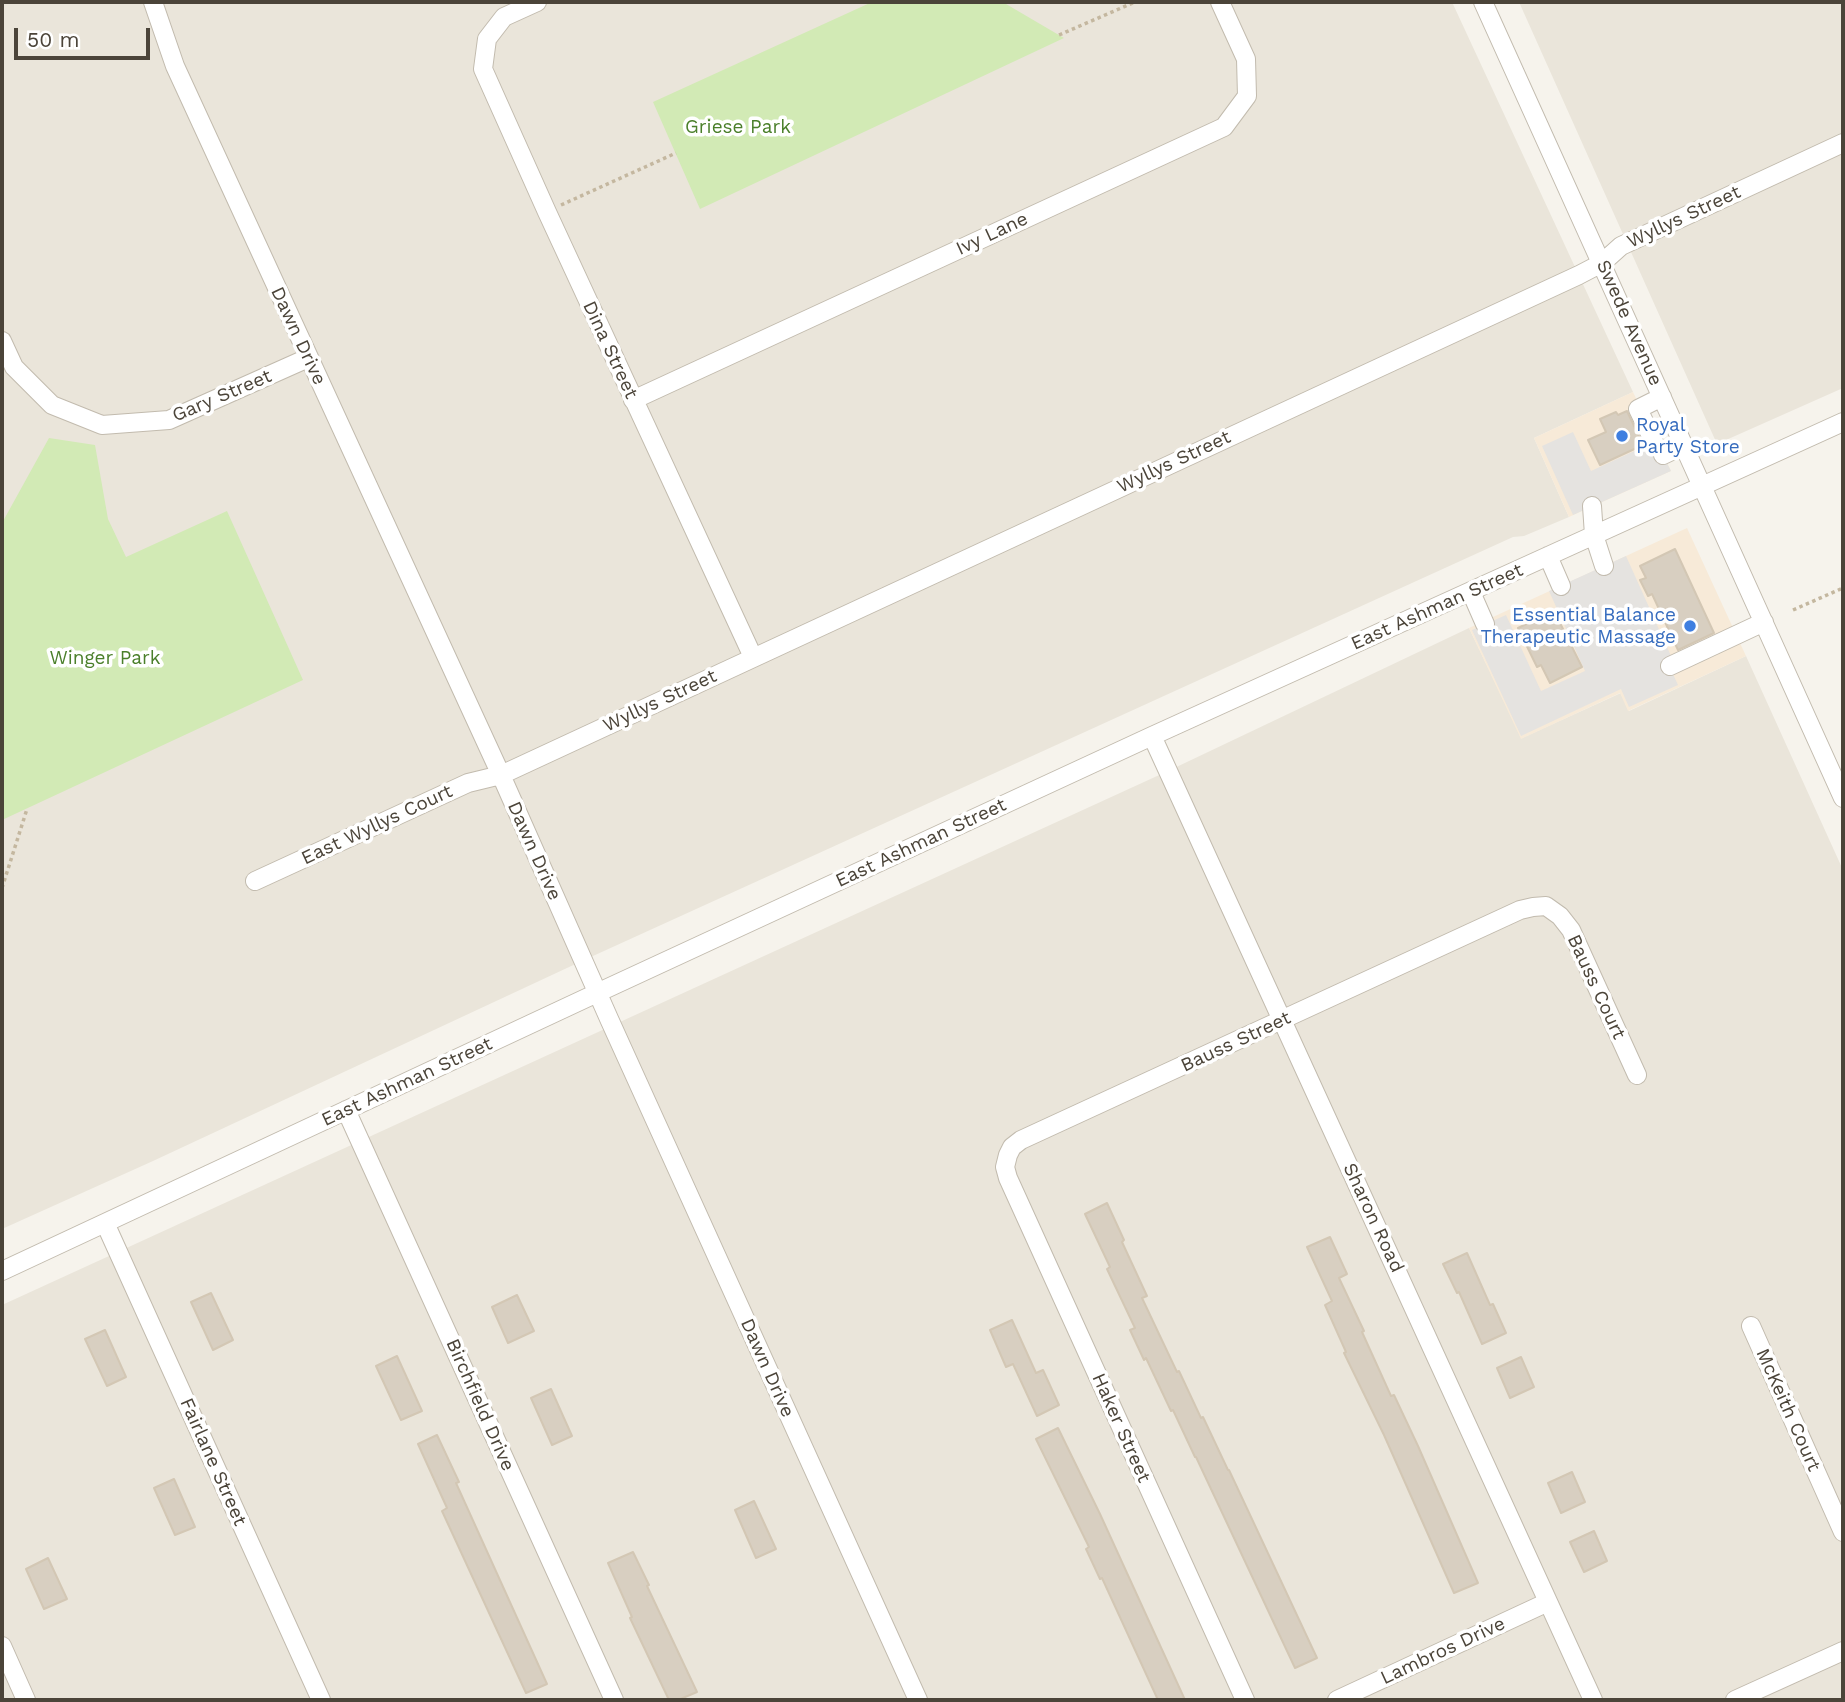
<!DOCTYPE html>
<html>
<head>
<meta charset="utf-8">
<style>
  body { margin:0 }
  #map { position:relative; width:1845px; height:1702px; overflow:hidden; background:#f6f3ec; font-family:"Work Sans",sans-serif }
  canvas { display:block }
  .frame { position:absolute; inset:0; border:4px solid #4b4439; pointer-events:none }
  .scale { position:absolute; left:14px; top:28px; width:136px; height:32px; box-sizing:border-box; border:4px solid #4b4439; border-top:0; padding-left:9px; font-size:21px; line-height:24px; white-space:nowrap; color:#4b4439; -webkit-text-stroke:5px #fff; paint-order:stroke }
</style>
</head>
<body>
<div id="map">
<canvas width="1845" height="1702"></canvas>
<div class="frame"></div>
<div class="scale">50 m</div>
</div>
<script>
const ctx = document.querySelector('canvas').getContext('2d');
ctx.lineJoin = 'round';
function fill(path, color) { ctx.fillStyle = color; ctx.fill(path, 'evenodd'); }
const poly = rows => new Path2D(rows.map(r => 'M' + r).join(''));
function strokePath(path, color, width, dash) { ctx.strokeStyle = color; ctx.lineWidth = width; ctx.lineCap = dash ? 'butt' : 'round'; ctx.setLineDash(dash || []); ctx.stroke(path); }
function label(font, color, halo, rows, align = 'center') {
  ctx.font = font + ' "Work Sans",sans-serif'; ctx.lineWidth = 7; ctx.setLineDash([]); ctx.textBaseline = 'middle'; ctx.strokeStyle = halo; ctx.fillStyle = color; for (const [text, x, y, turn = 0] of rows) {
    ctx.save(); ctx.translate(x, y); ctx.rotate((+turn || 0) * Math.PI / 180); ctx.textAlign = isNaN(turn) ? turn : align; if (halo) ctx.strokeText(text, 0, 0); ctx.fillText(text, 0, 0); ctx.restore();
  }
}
fill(poly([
  [2,2,1452,2,1633,392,1534,438,1569,517,1524,536,1513,537,582,961,153,1161,2,1229],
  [1519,2,1843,2,1843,388,1717,444],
  [1469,628,1522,738,1621,693,1629,711,1746,656,1843,870,1843,1700,2,1700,2,1305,1168,771]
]), '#eae5da');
fill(poly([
  [1633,392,1671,471,1569,517,1534,438],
  [1687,528,1746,656,1628,711,1620,693,1521,739,1469,628]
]), '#f7ead8');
fill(poly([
  [872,2,990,2,1006,4,1064,38,700,209,653,102],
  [49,438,95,445,108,519,126,557,227,511,303,680,2,820,2,523]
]), '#d2eab5');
fill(poly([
  [1573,432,1591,471,1656,441,1671,471,1573,515,1542,446],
  [1626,556,1671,656,1666,659,1678,685,1629,707,1621,689,1521,736,1472,630,1506,615,1541,691,1585,671,1549,591]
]), '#e5e3e0');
const building = poly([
  [1627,411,1643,445,1600,465,1588,440,1606,432,1600,419,1616,412,1618,415,1627,411],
  [1675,549,1714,633,1678,650,1652,594,1648,596,1640,580,1646,578,1640,566,1675,549],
  [1554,611,1582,667,1550,683,1541,665,1537,667,1518,628,1554,611],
  [1107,1203,1124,1240,1122,1242,1147,1296,1142,1298,1177,1372,1179,1371,1201,1418,1203,1417,1228,1470,1229,1470,1317,1658,1295,1668,1196,1457,1195,1457,1173,1410,1171,1411,1146,1358,1144,1360,1130,1330,1135,1328,1107,1269,1110,1267,1085,1214,1107,1203],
  [1330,1237,1347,1274,1339,1278,1364,1331,1362,1332,1391,1396,1394,1395,1418,1446,1478,1583,1454,1593,1384,1435,1344,1353,1346,1352,1325,1305,1332,1301,1307,1247,1330,1237],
  [1467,1253,1490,1305,1493,1304,1506,1333,1482,1344,1459,1292,1457,1293,1443,1264,1467,1253],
  [211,1293,233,1340,213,1350,191,1302,211,1293],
  [517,1295,534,1331,508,1343,492,1307,517,1295],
  [1012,1320,1036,1373,1043,1370,1059,1405,1037,1416,1013,1364,1006,1367,990,1330,1012,1320],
  [105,1330,126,1377,107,1386,85,1339,105,1330],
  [397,1356,422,1411,401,1420,376,1366,397,1356],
  [1521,1357,1534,1387,1510,1398,1497,1368,1521,1357],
  [551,1389,572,1436,552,1445,531,1398,551,1389],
  [1058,1428,1100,1514,1185,1700,1158,1700,1102,1578,1100,1579,1086,1549,1089,1547,1036,1439,1058,1428],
  [437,1435,459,1482,456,1483,547,1684,526,1693,442,1511,447,1508,418,1444,437,1435],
  [1572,1472,1585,1502,1561,1513,1548,1483,1572,1472],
  [174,1479,195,1527,175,1535,154,1488,174,1479],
  [754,1501,776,1549,756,1558,735,1510,754,1501],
  [1594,1531,1607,1561,1584,1572,1570,1542,1594,1531],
  [633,1552,649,1585,647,1586,697,1692,678,1700,669,1700,630,1618,632,1617,608,1563,633,1552],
  [48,1558,67,1599,44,1609,26,1569,48,1558]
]);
fill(building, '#d8cfc1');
strokePath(building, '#d3c7b4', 2);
const minor = poly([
  [153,2,175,66,501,775,610,1021,918,1700],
  [537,2,504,17,487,39,483,69,547,212,753,657],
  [1483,2,1843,798],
  [2,341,14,367,52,405,102,425,169,420,308,358],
  [633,400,1224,127,1247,96,1246,59,1220,2],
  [1654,442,1638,409,1662,397],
  [1663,455,1684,445],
  [1592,506,1594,535,1604,566],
  [1548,556,1561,586],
  [1471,592,1485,624],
  [1670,666,1764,622],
  [1152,736,1593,1700],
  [255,881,468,783,501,775,1579,275,1602,263,1621,246,1843,143],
  [346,1110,614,1700],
  [105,1223,321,1700],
  [2,1271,597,993,1152,736,1843,422],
  [1751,1326,1843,1532],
  [2,1646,26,1700],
  [1245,1700,1008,1178,1005,1167,1008,1155,1012,1147,1021,1140,1520,910,1533,907,1546,906,1560,916,1571,930,1637,1075],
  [1337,1700,1548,1602],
  [1735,1700,1843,1651]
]);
strokePath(minor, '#c2bbae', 20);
strokePath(poly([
  [1059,35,1135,2],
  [561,205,676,153],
  [1793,610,1843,588],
  [2,888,27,809]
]), '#c4b79f', 3.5, [3.5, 3.5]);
strokePath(minor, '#fff', 18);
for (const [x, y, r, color] of [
  [1622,436,7,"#3f7fe0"],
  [1690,626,7,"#3f7fe0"]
]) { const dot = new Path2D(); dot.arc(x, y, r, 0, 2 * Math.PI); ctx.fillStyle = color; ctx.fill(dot); strokePath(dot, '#fff', 2.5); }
label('19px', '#4a7f2a', '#fff', [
  ["Griese Park",738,127],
  ["Winger Park",105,658]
]);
label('19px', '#4b4439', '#fff', [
  ["Wyllys Street",1684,217,-25],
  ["Ivy Lane",992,234,-25],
  ["Swede Avenue",1629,323,66],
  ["Dawn Drive",298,336,65],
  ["Dina Street",610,350,65],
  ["Gary Street",222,396,-23],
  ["Wyllys Street",1174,462,-25],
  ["East Ashman Street",1437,607,-24],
  ["Wyllys Street",660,701,-25],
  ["East Wyllys Court",377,825,-25],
  ["East Ashman Street",921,843,-25],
  ["Dawn Drive",534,851,66],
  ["Bauss Court",1596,987,65],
  ["Bauss Street",1236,1042,-25],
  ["East Ashman Street",407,1082,-25],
  ["Sharon Road",1373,1218,65],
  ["Dawn Drive",767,1368,66],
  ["Birchfield Drive",480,1405,66],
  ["McKeith Court",1788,1410,66],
  ["Haker Street",1121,1428,66],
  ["Fairlane Street",213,1462,66],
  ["Lambros Drive",1443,1651,-25]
]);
label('19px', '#366cbe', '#fff', [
  ["Royal",1636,425],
  ["Party Store",1636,447],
  ["Essential Balance",1676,615,"right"],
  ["Therapeutic Massage",1676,637,"right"]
], 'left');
</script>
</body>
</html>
